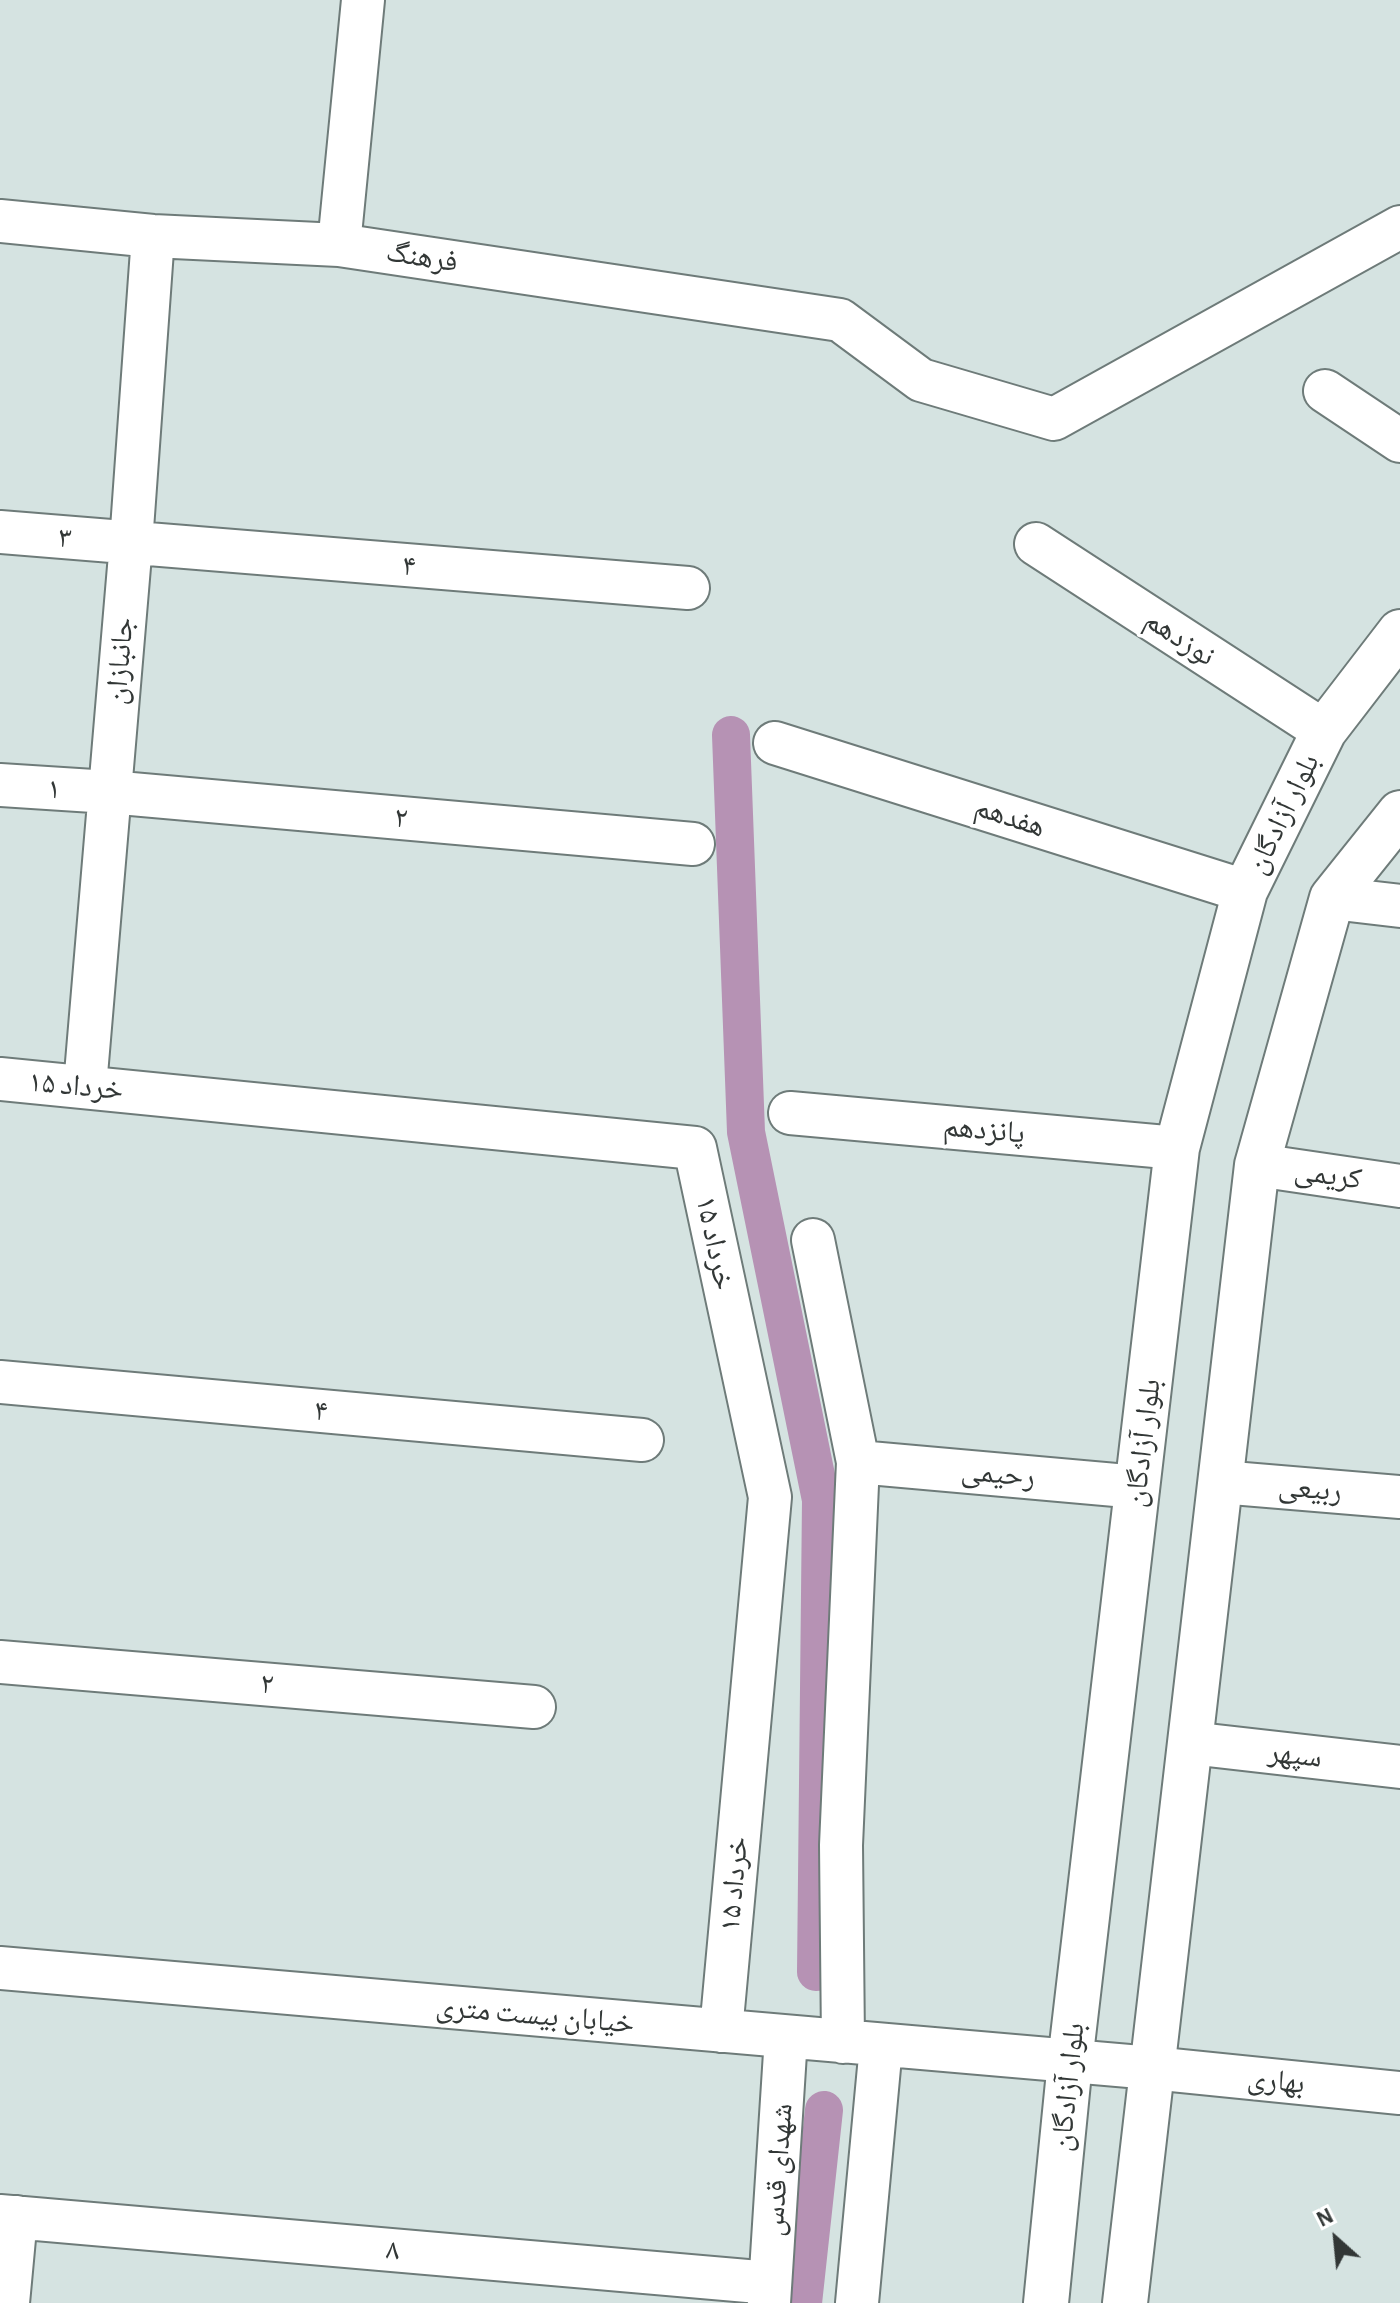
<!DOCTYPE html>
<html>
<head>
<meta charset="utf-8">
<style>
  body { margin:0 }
  #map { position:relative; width:1400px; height:2303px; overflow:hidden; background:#d5e3e1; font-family:"Alegreya Sans",sans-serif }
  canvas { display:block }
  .north { position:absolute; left:1296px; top:2199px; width:80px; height:80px; -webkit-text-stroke:6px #fff; paint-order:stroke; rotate:333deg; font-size:22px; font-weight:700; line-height:32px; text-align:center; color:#323736 }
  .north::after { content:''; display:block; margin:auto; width:28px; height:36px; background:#323736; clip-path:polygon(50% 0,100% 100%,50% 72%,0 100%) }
</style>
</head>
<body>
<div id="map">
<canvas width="1400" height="2303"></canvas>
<div class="north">N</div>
</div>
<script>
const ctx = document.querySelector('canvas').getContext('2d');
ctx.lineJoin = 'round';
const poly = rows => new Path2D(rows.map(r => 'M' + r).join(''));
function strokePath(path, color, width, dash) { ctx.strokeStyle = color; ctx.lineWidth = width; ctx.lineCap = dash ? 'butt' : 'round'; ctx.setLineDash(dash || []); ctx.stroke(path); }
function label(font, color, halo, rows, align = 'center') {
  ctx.font = font + ' "Alegreya Sans","Noto Naskh Arabic",sans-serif'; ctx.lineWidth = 7; ctx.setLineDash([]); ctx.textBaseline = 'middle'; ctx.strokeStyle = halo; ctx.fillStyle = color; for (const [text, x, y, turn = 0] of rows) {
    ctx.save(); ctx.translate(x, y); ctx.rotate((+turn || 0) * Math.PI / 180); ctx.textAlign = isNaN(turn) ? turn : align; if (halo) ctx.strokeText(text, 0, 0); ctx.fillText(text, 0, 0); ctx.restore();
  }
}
strokePath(poly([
  [731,735,746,1132,821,1500,816,1972],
  [803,2303,824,2110]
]), '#b692b4', 38);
const minor = poly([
  [0,221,153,236,339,245,840,320,921,380,1054,419,1400,227],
  [339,245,363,0],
  [1325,391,1400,441],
  [0,532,688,588],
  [1036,544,1324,731],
  [775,743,1245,891],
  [0,785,109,792,693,844],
  [1332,898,1400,906],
  [0,1079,695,1148,770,1497,721,2031],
  [85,1086,131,543,153,236],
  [790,1113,1177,1148],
  [1257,1165,1400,1186],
  [813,1240,858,1462,841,1845,843,2042],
  [0,1382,642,1440],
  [858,1462,1138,1487],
  [1220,1482,1400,1497],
  [0,1662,534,1707],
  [1190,1743,1400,1767],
  [0,1968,1152,2068,1400,2093],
  [0,2216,770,2283],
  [8,2303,16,2217],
  [769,2303,786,2037],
  [857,2303,881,2046]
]);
const major = poly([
  [1046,2303,1070,2062,1177,1148,1245,891,1324,731,1400,632],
  [1125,2303,1257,1165,1332,898,1400,813]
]);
strokePath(minor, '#6e7b79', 46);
strokePath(major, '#6e7b79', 48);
strokePath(minor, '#fff', 42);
strokePath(major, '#fff', 44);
label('30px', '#323736', '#fff', [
  ["فرهنگ",422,257,9],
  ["۳",65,538,5],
  ["۴",409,566,5],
  ["نوزدهم",1180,638,33],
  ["جانبازان",120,661,-85],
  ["۱",54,789,3],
  ["بلوار آزادگان",1283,814,-64],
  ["هفدهم",1010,817,18],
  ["۲",401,818,5],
  ["۱۵ خرداد",76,1086,5],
  ["پانزدهم",984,1130,5],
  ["کریمی",1328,1175,8],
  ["۱۵ خرداد",715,1243,78],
  ["۴",321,1411,5],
  ["بلوار آزادگان",1143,1443,-83],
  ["رحیمی",998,1474,5],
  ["ربیعی",1310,1489,5],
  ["۲",267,1684,5],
  ["سپهر",1295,1755,6],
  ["۱۵ خرداد",734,1884,-85],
  ["خیابان بیست متری",535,2015,5],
  ["بهاری",1276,2081,6],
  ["بلوار آزادگان",1068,2087,-84],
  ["شهدای قدس",778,2170,-86],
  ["۸",393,2250,5]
]);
</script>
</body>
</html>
